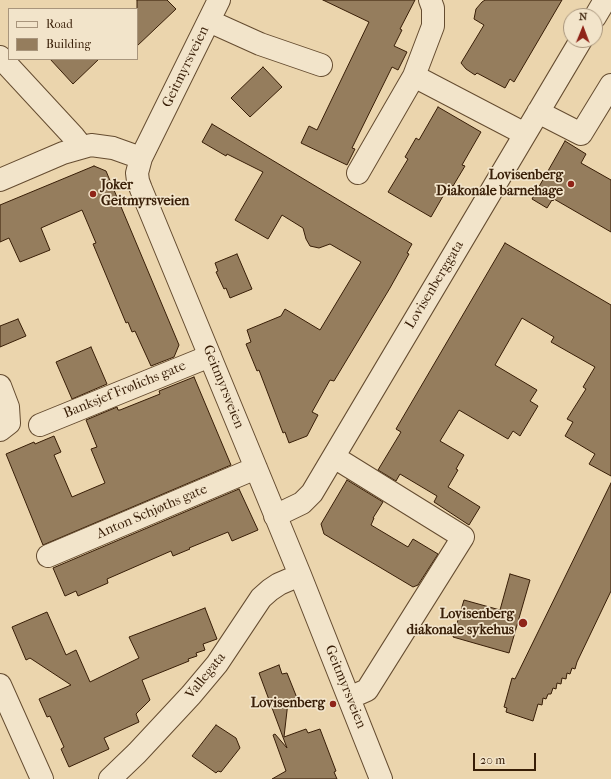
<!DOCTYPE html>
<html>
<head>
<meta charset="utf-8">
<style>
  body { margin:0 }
  #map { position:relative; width:611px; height:779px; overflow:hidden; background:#ebd5ad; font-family:"IM FELL French Canon",serif }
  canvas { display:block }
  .legend { position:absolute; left:8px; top:8px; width:130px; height:52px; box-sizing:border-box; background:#f2e4ca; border:1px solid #a8957c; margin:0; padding:5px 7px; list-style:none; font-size:12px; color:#381e07 }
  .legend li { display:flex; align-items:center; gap:8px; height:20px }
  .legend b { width:20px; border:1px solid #a8957c }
  .north { position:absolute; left:563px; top:8px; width:40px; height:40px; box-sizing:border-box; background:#f2e4ca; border:1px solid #a8957c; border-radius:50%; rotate:1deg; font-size:11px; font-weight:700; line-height:16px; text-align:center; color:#381e07 }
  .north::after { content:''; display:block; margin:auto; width:14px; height:18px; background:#8f2418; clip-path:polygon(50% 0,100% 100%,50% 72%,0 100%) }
  .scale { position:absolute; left:473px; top:753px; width:63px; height:18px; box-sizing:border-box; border:2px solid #381e07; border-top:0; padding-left:5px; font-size:12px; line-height:14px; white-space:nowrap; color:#381e07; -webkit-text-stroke:3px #f2e4ca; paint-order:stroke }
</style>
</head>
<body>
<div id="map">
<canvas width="611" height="779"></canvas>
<ul class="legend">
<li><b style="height:5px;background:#f2e4ca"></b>Road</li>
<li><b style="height:11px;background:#957d5d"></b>Building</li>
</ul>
<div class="north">N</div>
<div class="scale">20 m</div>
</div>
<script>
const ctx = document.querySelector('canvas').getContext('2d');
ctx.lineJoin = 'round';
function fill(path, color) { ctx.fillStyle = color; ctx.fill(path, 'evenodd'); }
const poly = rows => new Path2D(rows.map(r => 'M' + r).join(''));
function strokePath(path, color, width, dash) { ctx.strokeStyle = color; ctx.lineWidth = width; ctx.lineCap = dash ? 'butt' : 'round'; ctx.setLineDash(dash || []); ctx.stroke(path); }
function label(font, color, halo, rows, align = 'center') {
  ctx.font = font + ' "IM FELL French Canon",serif'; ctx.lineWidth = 3.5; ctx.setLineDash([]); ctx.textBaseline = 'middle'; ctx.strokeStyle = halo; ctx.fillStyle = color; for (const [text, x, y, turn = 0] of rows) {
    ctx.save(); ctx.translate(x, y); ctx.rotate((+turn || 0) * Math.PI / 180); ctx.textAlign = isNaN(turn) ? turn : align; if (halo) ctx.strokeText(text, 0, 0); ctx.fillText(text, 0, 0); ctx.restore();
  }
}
const building = poly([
  [137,0,167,0,176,9,137,46,137,0],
  [323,0,415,0,400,29,402,30,394,46,407,52,398,70,392,67,352,148,355,149,347,165,301,143,309,126,317,130,369,22,323,0],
  [485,0,562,0,514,82,510,79,505,88,477,73,475,75,466,69,461,63,484,25,474,19,476,9,482,2,485,0],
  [50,59,99,59,73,84,50,59],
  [263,67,282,87,250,117,231,98,263,67],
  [438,107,481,132,462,165,465,166,453,186,450,184,431,217,388,192,408,159,405,157,416,138,419,140,438,107],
  [212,124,412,244,407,253,409,254,390,288,334,381,330,380,312,412,318,415,307,436,289,443,285,432,283,433,259,370,257,371,246,344,251,342,247,330,281,316,285,309,320,330,361,262,330,244,319,248,310,246,306,239,303,228,282,215,268,239,235,220,263,172,227,154,226,156,202,142,212,124],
  [565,141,586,154,581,163,611,180,611,232,554,199,553,201,552,200,547,208,532,199,565,141],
  [94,166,106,171,179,345,174,357,151,366,135,331,132,332,128,322,126,323,93,244,96,243,82,210,41,228,50,250,20,262,9,238,0,242,0,205,94,166],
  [505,243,611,305,611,476,589,464,595,454,565,436,573,422,567,419,586,389,583,387,595,367,551,342,554,337,522,318,495,365,537,390,530,401,538,406,520,436,513,431,508,439,459,410,440,441,464,455,456,469,458,470,448,487,480,507,469,525,434,502,437,496,400,474,396,481,378,470,401,432,396,429,505,243],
  [237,254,252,289,230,298,226,288,224,289,216,272,218,271,215,263,237,254],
  [18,319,26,336,0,347,0,326,18,319],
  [91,347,107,384,72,399,56,362,91,347],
  [194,377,231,465,43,545,6,454,34,442,35,444,54,436,61,452,54,455,72,497,105,483,91,449,97,447,86,420,117,407,118,410,120,410,160,394,159,391,194,377],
  [347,480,383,502,373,518,374,518,371,525,408,547,413,539,438,554,418,585,413,587,324,534,321,524,347,480],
  [611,483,611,591,577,662,575,669,572,668,570,674,567,673,566,679,562,678,561,684,557,683,556,689,553,688,551,694,548,694,546,699,543,698,542,705,538,704,533,721,506,712,507,708,504,707,512,678,515,679,611,483],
  [239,489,258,530,232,541,228,532,189,548,190,549,173,556,171,551,107,579,108,583,78,596,76,591,65,596,53,568,239,489],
  [510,574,530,580,509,653,453,637,464,600,500,610,510,574],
  [205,608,217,639,203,644,205,650,196,653,197,656,188,659,189,661,142,680,150,700,136,714,139,722,104,738,109,749,69,767,61,749,64,747,50,716,47,717,39,699,71,685,30,658,26,660,12,627,47,612,66,655,76,650,90,682,139,658,129,637,205,608],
  [279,665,282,674,287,673,297,698,288,702,284,737,306,729,308,733,320,729,336,771,334,772,337,779,272,779,286,771,273,735,275,734,287,748,259,673,279,665],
  [216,725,236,738,240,748,221,772,218,771,216,773,192,756,216,725]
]);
fill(building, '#957d5d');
strokePath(building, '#381e07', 1);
const minor = poly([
  [219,0,141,158,137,173,138,181,141,189,300,575,381,779],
  [595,17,605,0],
  [209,21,260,44,321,65],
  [0,57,74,137,82,147],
  [414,76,433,26,433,8,430,0],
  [538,112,581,134,611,85],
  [358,173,414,76,525,134],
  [0,180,63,153,91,145,113,148,141,158],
  [0,386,8,407,9,423,0,430],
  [40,425,210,356],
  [334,457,463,537,367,690,349,698],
  [275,516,302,503,312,493,581,40],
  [48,556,256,468],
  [0,685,42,779],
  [110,779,137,753,191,695,217,664,261,598,270,590,279,584,300,575]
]);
strokePath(minor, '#654c30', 24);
strokePath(minor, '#f2e4ca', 22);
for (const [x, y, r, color] of [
  [571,184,4,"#8f2418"],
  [93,194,4,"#8f2418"],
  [523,623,5,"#8f2418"],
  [333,704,4,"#8f2418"]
]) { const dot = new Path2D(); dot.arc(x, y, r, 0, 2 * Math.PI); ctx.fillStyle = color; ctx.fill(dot); strokePath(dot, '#f2e4ca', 1.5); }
label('14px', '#381e07', '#f2e4ca', [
  ["Geitmyrsveien",186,67,-64],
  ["Lovisenberggata",435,285,-59],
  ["Geitmyrsveien",223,387,68],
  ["Banksjef Frølichs gate",125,390,-22],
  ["Anton Schjøths gate",152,512,-23],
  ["Vallegata",206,676,-51],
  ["Geitmyrsveien",345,687,68]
]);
label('bold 14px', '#381e07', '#f2e4ca', [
  ["Lovisenberg",563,176],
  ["Diakonale barnehage",563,192],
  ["Joker",101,186,"left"],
  ["Geitmyrsveien",101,202,"left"],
  ["Lovisenberg",514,615],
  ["diakonale sykehus",514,631],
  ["Lovisenberg",325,704]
], 'right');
</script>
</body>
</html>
